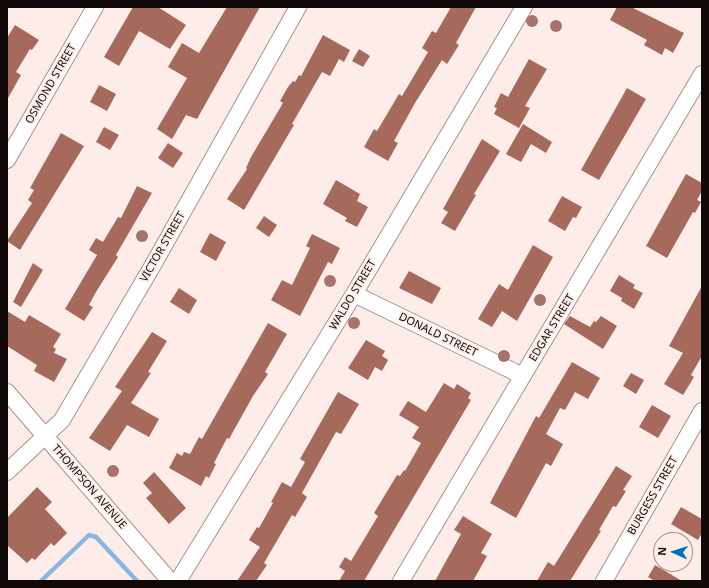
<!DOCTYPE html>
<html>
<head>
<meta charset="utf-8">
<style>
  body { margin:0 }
  #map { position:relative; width:709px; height:588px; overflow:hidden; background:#feece8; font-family:"Noto Sans",sans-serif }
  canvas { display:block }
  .frame { position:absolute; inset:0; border:8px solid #100908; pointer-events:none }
  .north { position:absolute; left:653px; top:532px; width:40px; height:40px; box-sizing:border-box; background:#feece8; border:1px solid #9f918e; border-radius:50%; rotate:273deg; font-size:11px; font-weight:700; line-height:16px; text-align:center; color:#100908 }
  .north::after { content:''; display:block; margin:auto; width:14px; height:18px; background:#0272bd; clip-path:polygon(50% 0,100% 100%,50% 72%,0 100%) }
</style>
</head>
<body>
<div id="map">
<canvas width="709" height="588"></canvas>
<div class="frame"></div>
<div class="north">N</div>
</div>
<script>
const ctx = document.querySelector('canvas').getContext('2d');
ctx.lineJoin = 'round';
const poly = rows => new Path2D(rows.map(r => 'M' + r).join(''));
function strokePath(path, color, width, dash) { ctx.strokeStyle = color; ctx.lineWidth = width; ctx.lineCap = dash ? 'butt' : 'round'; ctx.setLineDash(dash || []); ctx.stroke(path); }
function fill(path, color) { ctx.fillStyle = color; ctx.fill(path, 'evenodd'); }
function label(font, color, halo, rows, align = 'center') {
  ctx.font = font + ' "Noto Sans",sans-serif'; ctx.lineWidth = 3.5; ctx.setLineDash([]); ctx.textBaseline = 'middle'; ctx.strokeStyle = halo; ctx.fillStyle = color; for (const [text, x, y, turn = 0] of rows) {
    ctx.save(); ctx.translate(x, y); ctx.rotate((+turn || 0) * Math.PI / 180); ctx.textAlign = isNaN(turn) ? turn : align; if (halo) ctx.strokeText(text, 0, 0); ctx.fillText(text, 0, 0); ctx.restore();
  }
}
strokePath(poly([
  [41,581,89,535,96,537,137,581]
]), '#88b6e2', 4.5);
fill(poly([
  [133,7,158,7,186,25,170,49,139,31,119,66,104,57],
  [227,7,260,7,197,119,186,115,172,139,157,129,187,78,168,67,182,43,199,53],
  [451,7,476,7,456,43,459,45,447,64,442,60,415,103,394,141,398,143,388,161,364,147,374,129,377,131,399,94,402,96,428,52,422,48,432,31,436,33],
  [617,7,631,7,684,33,673,53,665,48,662,55,644,45,647,40,610,20],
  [15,25,39,40,32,50,30,49,16,72,21,75,7,100,7,38],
  [323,35,350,50,344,62,339,59,330,76,322,72,292,124,294,125,244,210,227,199,247,169,246,168,251,157,283,103,280,101,288,87,293,81,295,82,299,75,301,76],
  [359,49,370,56,363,67,352,61],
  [529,59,547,69,525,106,530,108,519,128,494,114,497,108,494,107,501,93,508,97],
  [99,85,116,94,107,111,90,102],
  [627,88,646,99,599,180,581,170],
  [523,124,552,142,546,153,531,144,521,162,506,154],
  [104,127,119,135,110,150,96,142],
  [61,133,84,146,20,250,7,241,32,203,28,200,34,190,30,188],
  [482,139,500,151,474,194,476,195,455,231,441,223,448,212,443,209],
  [168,143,183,153,173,168,158,158],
  [686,174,702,183,702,191,697,200,701,202,695,213,693,212,667,258,646,246],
  [336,180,360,194,357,201,368,207,357,227,345,221,347,218,323,204],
  [137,186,152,193,116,255,118,257,96,292,89,305,93,307,84,321,65,309,97,255,89,250,96,238,103,242,118,217,121,218],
  [562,196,582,207,576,218,573,217,565,231,548,221],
  [264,216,277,225,269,237,256,228],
  [210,233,226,242,216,261,200,252],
  [312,234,340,248,332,264,328,262,300,316,271,300,282,280,292,285,310,248,306,246],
  [533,245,553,257,517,321,502,311,492,327,478,319,499,284,508,290],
  [33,263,43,270,21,307,13,302],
  [409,271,441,288,432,304,399,288],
  [619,275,635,285,633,288,643,293,634,309,621,301,622,298,610,291],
  [702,286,702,356,691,375,694,377,683,395,664,384,683,353,669,346],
  [179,288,197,300,189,314,170,302],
  [7,311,25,322,29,315,61,334,53,347,56,349,54,353,67,359,54,382,34,371,37,365,7,346],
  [570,316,590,327,594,321,596,322,601,316,617,326,603,349,564,324],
  [268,323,287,334,265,372,268,374,253,396,229,439,227,438,214,463,216,464,209,478,206,476,201,486,169,468,177,453,182,456,184,452,190,454,199,437,202,439],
  [152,332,167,341,148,372,151,373,131,403,159,419,149,437,127,425,110,451,89,438,122,391,115,387],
  [366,340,385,351,382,356,388,360,382,371,375,367,368,380,348,368],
  [572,362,600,378,588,399,575,392,565,410,560,408,546,434,563,444,551,466,546,463,516,518,490,503,536,416,539,418],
  [631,373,644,380,636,394,623,386],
  [444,383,454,389,457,384,471,393,468,398,471,400,364,581,339,581,345,571,339,567,345,557,351,561,378,516,374,513,397,475,400,476,404,470,405,471,421,443,412,438,419,427,399,415,408,401,426,412],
  [338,392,359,404,341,434,336,432,302,493,307,497,295,517,292,515,264,563,267,565,256,581,237,581,260,547,249,540,257,527,259,528,273,503,271,502,282,482,291,487,305,462,300,459],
  [652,405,671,416,658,438,639,427],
  [616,466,632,476,623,490,626,491,616,507,613,506,599,530,601,531,570,581,537,581,548,562,554,566],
  [154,472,186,508,169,524,146,498,152,493,143,483],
  [37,487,52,502,45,509,67,533,54,546,51,543,35,560,32,558,27,563,7,545,7,518],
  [681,507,702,519,702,533,698,540,671,524],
  [463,516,492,534,481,553,487,556,473,581,435,581,461,534,454,530],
  [655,565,682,581,655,581,648,577]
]), '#a66a5d');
const street = poly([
  [7,160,95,7],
  [354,294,523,376],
  [7,392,170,581],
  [7,472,62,420,153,265,298,7],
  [178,581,354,294,524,7],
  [401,581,702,74],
  [604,581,702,411]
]);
strokePath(street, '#a6918d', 18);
strokePath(street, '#fff', 16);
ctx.fillStyle = '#a5736a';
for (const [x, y] of [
  [532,21],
  [556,26],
  [142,236],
  [330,281],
  [540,300],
  [354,323],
  [504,356],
  [113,471]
]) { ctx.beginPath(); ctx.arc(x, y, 6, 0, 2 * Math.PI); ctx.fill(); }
label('11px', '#100908', '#feece8', [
  ["OSMOND STREET",51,84,-60],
  ["VICTOR STREET",163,247,-60],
  ["WALDO STREET",353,295,-59],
  ["EDGAR STREET",552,328,-59],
  ["DONALD STREET",438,335,26],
  ["THOMPSON AVENUE",89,487,49],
  ["BURGESS STREET",653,496,-60]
]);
</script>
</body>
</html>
